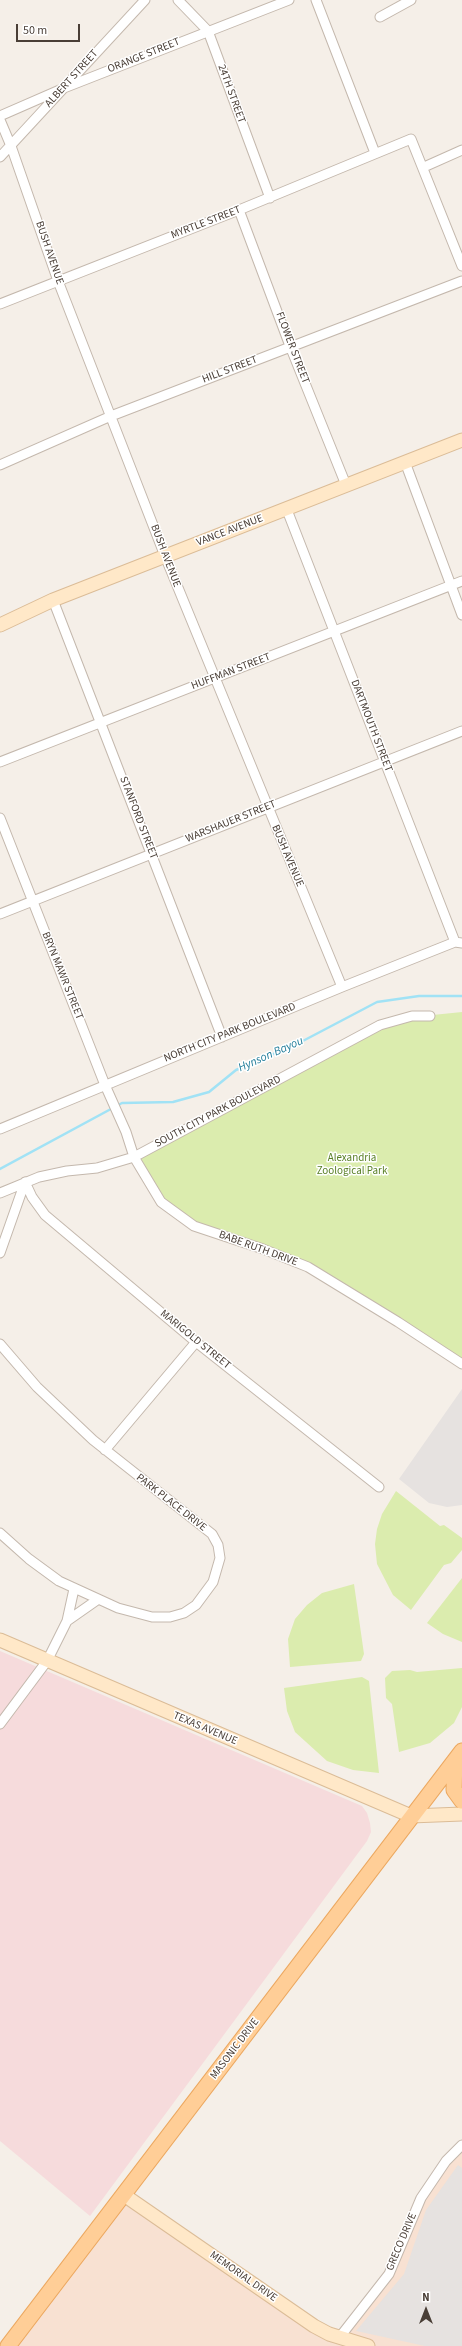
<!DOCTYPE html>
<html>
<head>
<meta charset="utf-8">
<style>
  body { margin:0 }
  #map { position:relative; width:462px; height:2346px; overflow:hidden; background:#f5efe8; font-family:"Source Sans 3",sans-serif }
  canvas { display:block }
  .north { position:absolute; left:406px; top:2290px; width:40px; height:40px; -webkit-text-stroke:3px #fff; paint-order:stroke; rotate:0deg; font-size:11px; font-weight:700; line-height:16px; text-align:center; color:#493e36 }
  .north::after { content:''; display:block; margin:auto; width:14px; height:18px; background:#493e36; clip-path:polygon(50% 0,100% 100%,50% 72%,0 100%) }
  .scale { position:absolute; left:16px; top:24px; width:64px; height:18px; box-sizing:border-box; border:2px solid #493e36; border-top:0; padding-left:5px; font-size:12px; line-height:14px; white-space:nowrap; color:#493e36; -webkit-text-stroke:3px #fff; paint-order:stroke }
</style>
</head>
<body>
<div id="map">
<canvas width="462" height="2346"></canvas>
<div class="north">N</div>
<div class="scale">50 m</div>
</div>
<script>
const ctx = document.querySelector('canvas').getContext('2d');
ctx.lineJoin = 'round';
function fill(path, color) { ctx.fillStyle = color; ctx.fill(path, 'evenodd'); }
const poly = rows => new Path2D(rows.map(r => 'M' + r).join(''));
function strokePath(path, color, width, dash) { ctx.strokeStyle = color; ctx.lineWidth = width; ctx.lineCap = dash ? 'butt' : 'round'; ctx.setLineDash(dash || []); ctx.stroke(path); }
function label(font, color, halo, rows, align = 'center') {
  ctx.font = font + ' "Source Sans 3",sans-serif'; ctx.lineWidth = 3; ctx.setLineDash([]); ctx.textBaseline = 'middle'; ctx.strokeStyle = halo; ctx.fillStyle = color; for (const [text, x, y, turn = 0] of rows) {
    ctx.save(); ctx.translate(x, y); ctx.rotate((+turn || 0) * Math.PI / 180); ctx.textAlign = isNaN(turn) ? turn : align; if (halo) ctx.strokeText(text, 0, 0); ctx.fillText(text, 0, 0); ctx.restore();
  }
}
fill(poly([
  [462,2145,462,2346,8,2346,124,2195,339,2338,389,2274,421,2198]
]), '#f8e1d2');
fill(poly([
  [0,1651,362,1806,367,1813,370,1823,371,1832,367,1841,90,2216,0,2141]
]), '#f6dbdc');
fill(poly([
  [462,1012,462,1363,309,1267,211,1232,161,1202,136,1152,340,1045,413,1017],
  [396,1491,440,1526,444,1525,462,1538,462,1550,451,1563,444,1565,411,1610,393,1595,377,1564,375,1544,377,1529,382,1514],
  [462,1578,462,1642,443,1634,427,1623],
  [354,1584,364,1654,361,1661,290,1667,288,1639,295,1619,307,1605,322,1593],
  [462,1668,462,1707,454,1723,430,1743,399,1752,392,1704,386,1698,385,1678,392,1671,410,1670,417,1672],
  [362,1677,369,1681,379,1773,353,1770,327,1761,295,1732,287,1711,284,1688]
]), '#dbecae');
fill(poly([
  [462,1389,462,1505,447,1507,429,1503,399,1479],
  [458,2165,462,2168,462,2346,425,2346,356,2331,404,2274,426,2210]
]), '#e6e2e0');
strokePath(poly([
  [0,1169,122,1103,173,1102,209,1092,236,1070,299,1043,377,1002,419,996,462,996]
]), '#a1e2f5', 2.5);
const street = poly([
  [178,0,208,31,270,198],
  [316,0,375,153],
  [380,17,411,0],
  [0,116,64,88,289,0],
  [0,120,11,146,58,281,165,556,342,987],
  [0,157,145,0],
  [424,167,462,150],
  [239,210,290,346,346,485],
  [0,304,239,210,411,139,462,266],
  [405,462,462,615],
  [0,465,111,416,462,281],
  [287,510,455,942],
  [53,600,222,1037],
  [0,762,462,581],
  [0,818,105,1085,126,1132,134,1157,161,1202,194,1226,263,1249,308,1267,398,1322,462,1364],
  [0,914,462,731],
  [0,1129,342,987,455,942,462,943],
  [25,1182,32,1197,45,1215,196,1342,379,1487],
  [0,1193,39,1177,67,1171,97,1168,134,1157,380,1025,412,1016,430,1016],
  [0,1253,25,1182],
  [0,1344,37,1387,93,1440,212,1534,218,1545,220,1558,213,1582,196,1605,184,1613,170,1617,152,1617,118,1608,59,1581,29,1559,0,1533],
  [105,1450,196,1342],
  [67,1621,97,1600],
  [0,1724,47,1661,67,1621,74,1589],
  [339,2338,389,2274,421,2198,446,2161,462,2145]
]);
const secondary = poly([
  [0,625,53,600,462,440],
  [0,1640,411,1816,462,1814],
  [124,2195,314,2326,329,2334,368,2346]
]);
const primary = poly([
  [455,1761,454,1790,462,1801],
  [8,2346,462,1751]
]);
strokePath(street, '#c4b8ad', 11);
strokePath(secondary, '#dbbc97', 15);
strokePath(primary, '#eca860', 17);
strokePath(street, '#fff', 9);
strokePath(secondary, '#ffe8c8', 13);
strokePath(primary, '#ffce97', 15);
label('11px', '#493e36', '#fff', [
  ["ORANGE STREET",144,56,-22],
  ["ALBERT STREET",72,79,-48],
  ["24TH STREET",231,94,70],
  ["MYRTLE STREET",206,223,-21],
  ["BUSH AVENUE",49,253,71],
  ["FLOWER STREET",292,348,69],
  ["HILL STREET",230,370,-21],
  ["VANCE AVENUE",230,531,-21],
  ["BUSH AVENUE",165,556,69],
  ["HUFFMAN STREET",231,672,-21],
  ["DARTMOUTH STREET",371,726,69],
  ["STANFORD STREET",138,818,69],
  ["WARSHAUER STREET",231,822,-22],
  ["BUSH AVENUE",287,856,67],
  ["BRYN MAWR STREET",62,976,68],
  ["NORTH CITY PARK BOULEVARD",230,1033,-22],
  ["SOUTH CITY PARK BOULEVARD",218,1112,-28],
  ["BABE RUTH DRIVE",258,1249,20],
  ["MARIGOLD STREET",195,1340,39],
  ["PARK PLACE DRIVE",171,1503,38],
  ["TEXAS AVENUE",205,1729,23],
  ["MASONIC DRIVE",235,2049,-53],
  ["GRECO DRIVE",402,2242,-67],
  ["MEMORIAL DRIVE",243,2277,35]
]);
label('11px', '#587f25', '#fff', [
  ["Alexandria",352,1159],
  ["Zoological Park",352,1172]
]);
label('italic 12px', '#237e9b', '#fff', [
  ["Hynson Bayou",271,1055,-24]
]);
</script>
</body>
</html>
